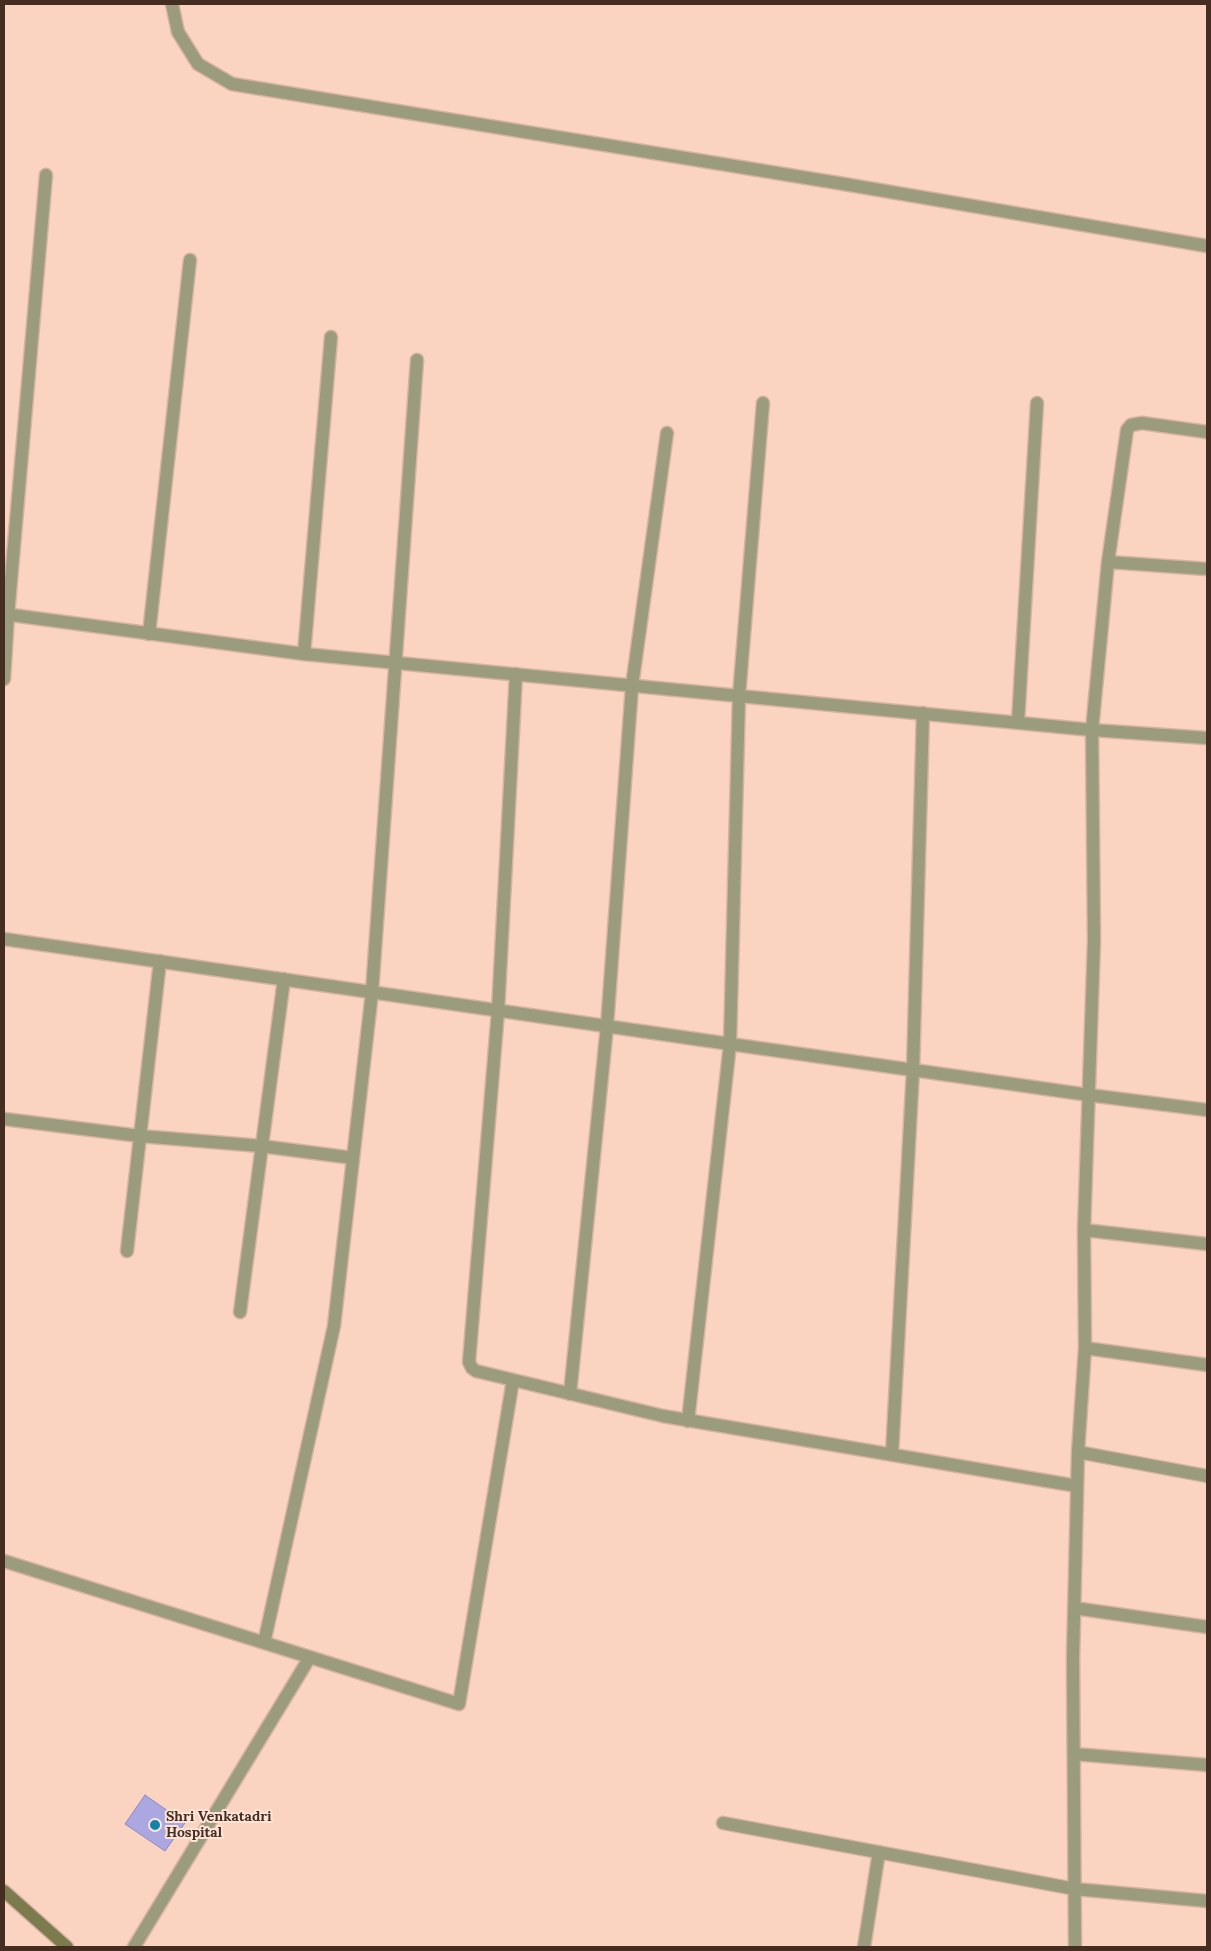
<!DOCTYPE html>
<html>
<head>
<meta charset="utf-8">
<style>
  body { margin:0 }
  #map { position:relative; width:1211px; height:1951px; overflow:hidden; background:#fad4c1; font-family:Lora,serif }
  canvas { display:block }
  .frame { position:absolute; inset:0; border:5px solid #452d21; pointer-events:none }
</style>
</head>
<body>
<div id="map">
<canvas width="1211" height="1951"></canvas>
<div class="frame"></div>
</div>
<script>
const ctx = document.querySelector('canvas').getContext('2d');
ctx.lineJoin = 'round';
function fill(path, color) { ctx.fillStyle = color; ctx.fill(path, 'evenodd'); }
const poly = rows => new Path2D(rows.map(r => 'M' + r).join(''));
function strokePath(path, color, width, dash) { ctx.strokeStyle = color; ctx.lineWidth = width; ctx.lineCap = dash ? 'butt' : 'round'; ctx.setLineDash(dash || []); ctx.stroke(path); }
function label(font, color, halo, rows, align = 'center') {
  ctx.font = font + ' Lora,serif'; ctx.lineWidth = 4; ctx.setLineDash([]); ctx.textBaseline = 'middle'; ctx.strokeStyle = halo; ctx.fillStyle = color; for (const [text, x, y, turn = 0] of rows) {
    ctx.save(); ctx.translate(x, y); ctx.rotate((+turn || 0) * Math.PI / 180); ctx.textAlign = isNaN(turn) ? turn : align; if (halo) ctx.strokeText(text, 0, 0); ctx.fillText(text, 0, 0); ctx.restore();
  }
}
const building = poly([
  [145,1795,185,1823,165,1851,125,1824,145,1795]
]);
fill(building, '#aba7e1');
strokePath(building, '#8d88c0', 1);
const minor = poly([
  [172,4,178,32,198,64,232,84,850,185,1207,246],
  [1108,562,1207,569],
  [149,634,190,260],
  [304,654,331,337],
  [516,674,498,1011,469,1362,472,1368,476,1371,663,1416,1077,1486],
  [4,679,8,615,46,175],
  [1018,722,1037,403],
  [4,939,730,1044,1089,1095,1207,1110],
  [4,1119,140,1136,261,1146,353,1158],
  [1084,1230,1207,1244],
  [127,1251,160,961],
  [240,1312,284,979],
  [1085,1348,1207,1365],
  [570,1394,607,1026,632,686,667,433],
  [688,1421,730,1044,739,696,763,403],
  [1078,1452,1207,1476],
  [892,1454,913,1070,923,713],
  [4,1561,459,1704,513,1380],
  [1074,1608,1207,1627],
  [264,1643,334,1326,372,992,417,360],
  [1074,1754,1207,1765],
  [723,1823,1075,1889,1207,1901],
  [134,1947,310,1657],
  [864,1947,879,1852],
  [1075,1947,1073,1658,1078,1452,1085,1348,1084,1230,1094,941,1092,730,1108,562,1127,430,1131,425,1142,423,1207,432]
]);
const tertiary = poly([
  [4,614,304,654,1092,730,1207,738]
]);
const secondary = poly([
  [4,1891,67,1947]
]);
strokePath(minor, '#d6b3a1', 15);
strokePath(tertiary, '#d6b3a1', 15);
strokePath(secondary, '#d6b3a1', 15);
strokePath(minor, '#9b9b7d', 12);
strokePath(tertiary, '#9b9b7d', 12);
strokePath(secondary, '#7b7b4e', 12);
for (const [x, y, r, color] of [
  [155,1825,6,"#1084aa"]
]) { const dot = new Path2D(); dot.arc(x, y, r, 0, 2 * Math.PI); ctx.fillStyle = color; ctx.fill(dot); strokePath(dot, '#fee4d7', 2); }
label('bold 14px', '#452d21', '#fee4d7', [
  ["Shri Venkatadri",166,1817],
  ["Hospital",166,1833]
], 'left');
</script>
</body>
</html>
